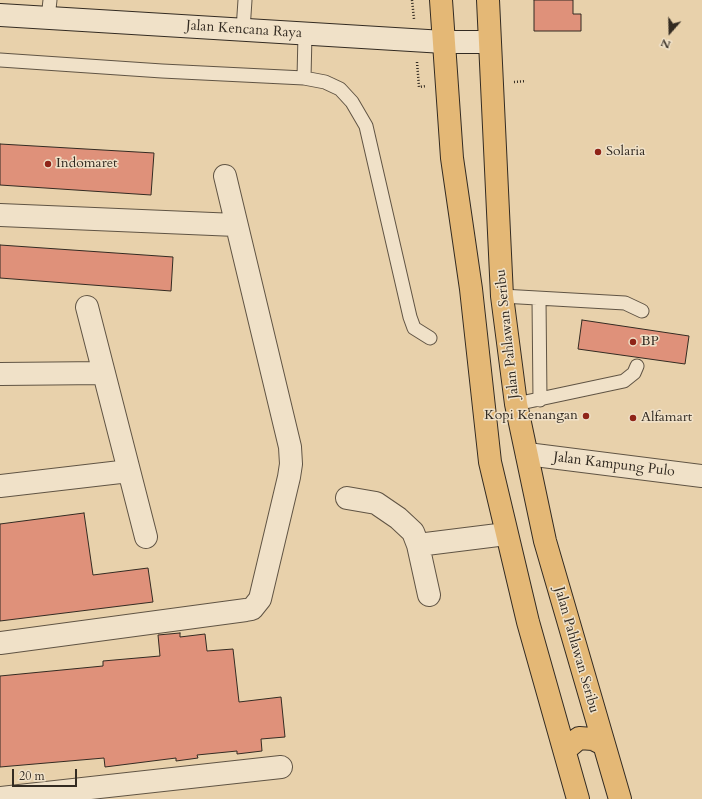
<!DOCTYPE html>
<html>
<head>
<meta charset="utf-8">
<style>
  body { margin:0 }
  #map { position:relative; width:702px; height:799px; overflow:hidden; background:#e8d1ab; font-family:Cardo,serif }
  canvas { display:block }
  .north { position:absolute; left:650px; top:12px; width:40px; height:40px; -webkit-text-stroke:3px #f0e1c8; paint-order:stroke; rotate:200deg; font-size:11px; font-weight:700; line-height:16px; text-align:center; color:#332b22 }
  .north::after { content:''; display:block; margin:auto; width:14px; height:18px; background:#332b22; clip-path:polygon(50% 0,100% 100%,50% 72%,0 100%) }
  .scale { position:absolute; left:12px; top:769px; width:65px; height:18px; box-sizing:border-box; border:2px solid #332b22; border-top:0; padding-left:5px; font-size:12px; line-height:14px; white-space:nowrap; color:#332b22; -webkit-text-stroke:3px #f0e1c8; paint-order:stroke }
</style>
</head>
<body>
<div id="map">
<canvas width="702" height="799"></canvas>
<div class="north">N</div>
<div class="scale">20 m</div>
</div>
<script>
const ctx = document.querySelector('canvas').getContext('2d');
ctx.lineJoin = 'round';
function fill(path, color) { ctx.fillStyle = color; ctx.fill(path, 'evenodd'); }
const poly = rows => new Path2D(rows.map(r => 'M' + r).join(''));
function strokePath(path, color, width, dash) { ctx.strokeStyle = color; ctx.lineWidth = width; ctx.lineCap = dash ? 'butt' : 'round'; ctx.setLineDash(dash || []); ctx.stroke(path); }
function label(font, color, halo, rows, align = 'center') {
  ctx.font = font + ' Cardo,serif'; ctx.lineWidth = 3; ctx.setLineDash([]); ctx.textBaseline = 'middle'; ctx.strokeStyle = halo; ctx.fillStyle = color; for (const [text, x, y, turn = 0] of rows) {
    ctx.save(); ctx.translate(x, y); ctx.rotate((+turn || 0) * Math.PI / 180); ctx.textAlign = isNaN(turn) ? turn : align; if (halo) ctx.strokeText(text, 0, 0); ctx.fillText(text, 0, 0); ctx.restore();
  }
}
const building = poly([
  [534,0,573,0,573,14,581,14,581,31,534,31,534,0],
  [0,144,154,153,151,195,0,185,0,144],
  [0,245,173,257,171,291,0,278,0,245],
  [582,320,689,336,685,364,578,349,582,320],
  [84,513,93,575,148,568,153,602,0,621,0,524,84,513],
  [180,633,180,637,205,634,207,651,233,649,239,702,281,697,285,737,261,739,262,751,237,754,237,751,197,755,198,758,176,761,176,758,105,767,104,758,0,767,0,676,103,666,103,661,160,656,158,635,180,633]
]);
fill(building, '#df917a');
strokePath(building, '#332b22', 1);
const lane = poly([
  [48,18,50,0],
  [243,30,245,0],
  [0,60,162,71,304,78,325,82,340,89,352,102,366,126,410,317,414,328,430,338],
  [304,78,305,34],
  [502,296,625,303,642,311],
  [539,299,540,400],
  [516,404,624,381,634,373,637,366]
]);
const street = poly([
  [0,215,236,225],
  [87,307,146,537],
  [0,374,104,373],
  [527,454,702,476],
  [0,486,129,471],
  [347,498,376,503,398,518,413,532,418,545,506,534],
  [418,545,429,595],
  [0,643,246,610,252,609,260,599,289,477,291,464,290,447,225,176],
  [0,798,281,767]
]);
const secondary = poly([
  [0,15,444,42,489,42]
]);
const primary = poly([
  [441,0,452,158,471,289,490,462,528,622,578,799],
  [488,0,502,296,516,404,545,541,620,799],
  [565,750,579,738,593,739,603,744]
]);
strokePath(lane, '#605444', 15);
strokePath(street, '#605444', 24);
strokePath(secondary, '#332b22', 24);
strokePath(primary, '#332b22', 24);
strokePath(poly([
  [412,0,414,19],
  [417,62,419,87,426,86],
  [514,82,526,81]
]), '#332b22', 2.5, [1, 2]);
strokePath(lane, '#f0e1c8', 13);
strokePath(street, '#f0e1c8', 22);
strokePath(secondary, '#f0e1c8', 22);
strokePath(primary, '#e4b876', 22);
for (const [x, y, r, color] of [
  [598,152,4,"#8f2418"],
  [48,164,4,"#8f2418"],
  [633,342,4,"#8f2418"],
  [586,416,4,"#8f2418"],
  [633,418,4,"#8f2418"]
]) { const dot = new Path2D(); dot.arc(x, y, r, 0, 2 * Math.PI); ctx.fillStyle = color; ctx.fill(dot); strokePath(dot, '#f0e1c8', 1.5); }
label('14px', '#332b22', '#f0e1c8', [
  ["Jalan Kencana Raya",244,30,4],
  ["Jalan Pahlawan Seribu",508,334,-96],
  ["Jalan Kampung Pulo",614,465,7],
  ["Jalan Pahlawan Seribu",576,650,74]
]);
label('14px', '#332b22', '#f0e1c8', [
  ["Solaria",606,152],
  ["Indomaret",56,164],
  ["BP",641,342],
  ["Kopi Kenangan",578,416,"right"],
  ["Alfamart",641,418]
], 'left');
</script>
</body>
</html>
